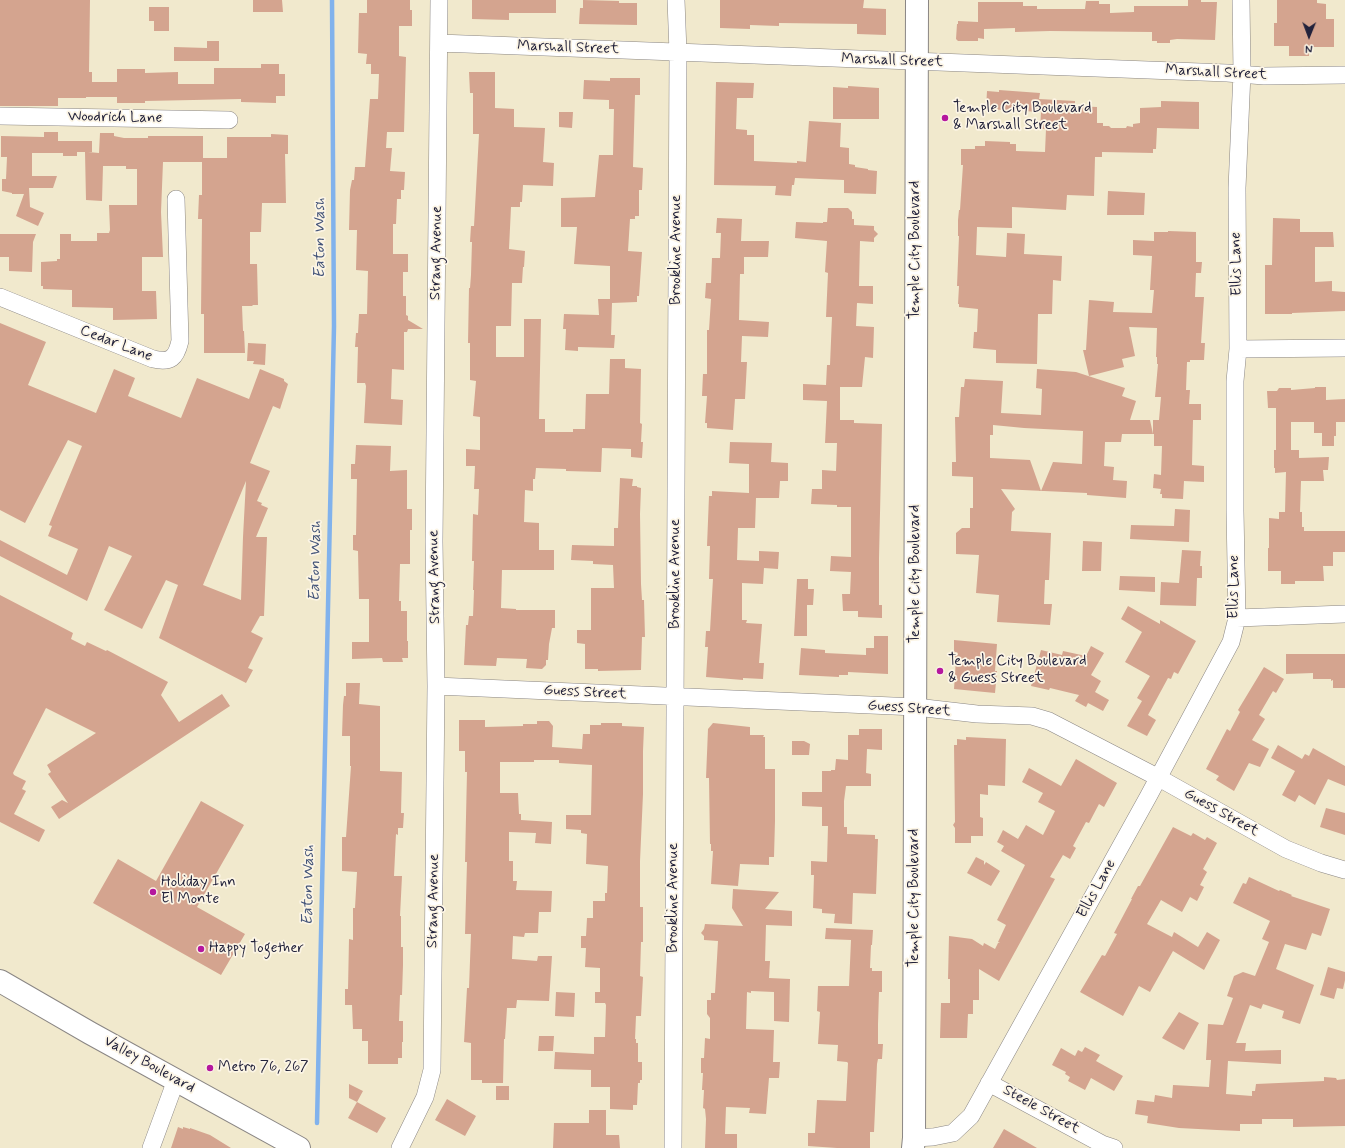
<!DOCTYPE html>
<style>
body{margin:0}
#map{position:relative;width:1345px;height:1148px;overflow:hidden;background:#f1e9cd;font-family:Mynerve,sans-serif}
canvas{display:block}
.north{position:absolute;left:1289px;top:16px;width:40px;height:40px;-webkit-text-stroke:3px #fcf5e5;paint-order:stroke;rotate:181deg;font-size:11px;font-weight:700;line-height:16px;text-align:center;color:#22223b}
.north::after{content:'';display:block;margin:auto;width:14px;height:18px;background:#22223b;clip-path:polygon(50% 0,100% 100%,50% 72%,0 100%)}
</style>
<div id="map">
<canvas width="1345" height="1148"></canvas>
<div class="north">N</div>
</div>
<script>
const g = document.querySelector('canvas').getContext('2d');
g.lineJoin = 'round';
function strokePath(path, color, width, dash) {
  g.strokeStyle = color;
  g.lineWidth = width;
  g.lineCap = dash ? 'butt' : 'round';
  g.setLineDash(dash || []);
  g.stroke(path);
}
function paint(path, color) {
  g.fillStyle = color;
  g.fill(path, 'evenodd');
}
function drawText(font, color, halo, rows, align = 'center') {
  g.font = font + ' Mynerve,sans-serif';
  g.lineWidth = 3.5;
  g.setLineDash([]);
  g.textBaseline = 'middle';
  g.strokeStyle = halo;
  g.fillStyle = color;
  for (const [text, x, y, turn = 0] of rows) {
    g.save();
    g.translate(x, y);
    g.rotate((+turn || 0) * Math.PI / 180);
    g.textAlign = isNaN(turn) ? turn : align;
    if (halo) g.strokeText(text, 0, 0);
    g.fillText(text, 0, 0);
    g.restore();
  }
}
const stream = new Path2D(`
 M317,1123L334,326L332,0`);
const building = new Path2D(`
 M0,0H90L89,72H92V82H117V69H145V73L178,72V84H214V68H261V64H279V74H285V96H276V103L241,102V99L145,101V103H117V97H86V98H58V106H0Z
 M253,0H282L283,12H253Z
 M367,0H410V10H412V26H399V56L406,57L404,132H387L386,148H392L390,171L405,172L404,190H401V199H397L396,224H393V254H408V272H403V296H406V315L408,316V320L423,329H408L407,332H404V370L392,369L391,399L403,400L402,425L364,423L366,386L365,383H357L358,347H355L356,333H358L359,314H367L368,271L356,270L357,230H349L350,190L352,180H354L355,167H365L370,99H378L379,74H371V64H366L367,54L358,53L359,13H367Z
 M472,0H556V13H509V20L472,19Z
 M583,0L619,1V3H637V25L579,24L580,8H583Z
 M720,0H864L863,8L886,9V35L857,34V24L779,23V26L750,25V29L720,28Z
 M1188,0H1201V2H1217L1215,40L1177,39L1170,40V43H1157V41H1152V32L1050,31L1015,32V28L984,29V39L978,38V41H958L956,39L957,24H958V21L978,22V2H1023V6H1037V9H1085L1086,1H1099V4H1110V13L1134,12V6H1188Z
 M1277,0H1317V3L1326,4V19H1334V47H1309V56H1289V46H1274V23H1277Z
 M149,7H169V31H154V21H149Z
 M207,41H219V61H174V47L207,48Z
 M469,72H495V108L514,109V127L545,128L543,162L554,163L553,186L523,185L522,202H520V207H511L509,249L525,251L524,267H523L522,283H512L511,326H496V357H524V319H541L539,419H545V432H573V429H585L586,394H609L610,359H625V368L641,369L640,423L642,424L641,442H643L642,458L631,457V449L602,448L601,472L566,471V469L536,468L535,479H533V491L525,490L524,522L539,523V550H554V570H502L501,608L516,609V610H555V628H552L549,644L548,660H546V665L542,669L526,668L527,659L497,658L496,666L464,665L466,625H468L469,616H473L474,590H473L474,561H472L473,514L478,515L479,489H474L475,466H466V449L480,450V417L473,416L476,381L470,380V343H468L469,288H470L471,275L472,242H470L471,226H474L479,134H473V93H470Z
 M610,78H640V95H635L633,167L643,168L642,190H639V216H635V219H630L628,251L642,252L639,296H637V302L612,303L611,335H615L614,348L578,347V351L565,350L566,329H563L564,314L599,315L598,299H610V266L574,264L577,227H561V198L595,197L599,155H613L614,109H609V100L583,99L584,80L610,81Z
 M716,82L754,83L753,98H737L736,129L747,130V135H754V161L797,163V161L806,162L809,121L841,123L840,147L849,148V164L855,165V167L868,169V170L877,171L876,194L844,193V180L795,178L794,185H792L791,196L775,195L776,186L714,185Z
 M848,86L879,88V119H833V87L848,88Z
 M999,90L1040,93L1039,99L1075,101V106L1097,107V123H1103V126H1109L1111,128H1126L1127,126L1133,127V124L1140,123V108L1161,107V101L1199,102V129L1157,128L1156,149H1153V153L1102,152V157H1095L1094,196L1067,195L1066,210L1012,207V228L977,227L976,255L1006,257L1007,233L1025,234L1024,254L1062,256L1061,281L1053,280L1052,314H1038L1037,364L996,363V350L973,348L974,332H977L978,309L959,307V304H958L959,286H957L959,236H958V220L959,210H960L963,165H961V149H975V146H985V141L1010,142V144H1016V151L1045,152L1046,129H1040L1041,112L986,109L987,91L999,92Z
 M559,112H573L572,128L559,127Z
 M44,132H58V141H92V152H88L99,153L100,133H114V136L124,138H148V136H203V158H227V137H271V134L288,135V154H285L286,203H262L261,232H250V264H257L258,305H253L252,306H242L243,331H244L245,353H204V314H201L202,219H198L199,195H202V162H163L161,212L163,257H142V291H156L157,319L113,320V308L72,307V290L43,289V286H41V262L57,261V259H60V234H71V241H97V233H109L110,230L109,205H137V169H126V166H103L102,201L86,200L85,152H77V156H63V153H32V176H57L53,188H29L30,207L44,213L38,226L16,216L24,194H12V193L2,191V179H6L7,157H1V136L44,137Z
 M1108,191L1145,193L1144,215H1107Z
 M828,208H848L852,212V219H854V225L874,226V230L878,234L874,238V242L860,241L859,286H873V304L857,303L856,326L874,327L873,358L865,357L862,387H840V420H854V423L882,424L879,558V605H882V618L858,617V611H843L842,594H850L851,572L830,571L831,556L851,557V507H837V505L811,504L812,489H822V470L836,471L837,443H825L827,401L803,400V384L826,385L827,365H830L832,317H826L828,273L825,272L827,241L795,238L796,222L823,223V222H827Z
 M717,218L742,219L741,241H769L768,257H744V274H740L739,320L769,322L768,337L742,336L741,362H747L745,399H735L733,430L707,428V423H705L707,396H702L703,374H707V330H709L711,299L705,298L706,283H711L712,258H720L721,233H716Z
 M1273,218L1300,219V232H1333L1334,247H1315V282L1332,281V291L1345,292V311L1292,313V314H1265V265H1272Z
 M1168,231L1196,232V262H1202L1201,273H1196L1195,297H1204L1201,343H1205L1204,360H1190V362H1187L1186,390H1190L1189,404H1201V420H1193L1192,465L1204,466V482L1184,481L1183,499L1162,498V494H1160L1161,489L1153,488L1154,474L1161,475L1162,446H1154V434H1122L1121,442H1105L1104,466L1114,467L1113,480L1127,481L1126,498L1087,495V493L1001,489L1015,509L1012,512L1011,531L1051,533L1049,580H1045L1044,604H1052L1050,625L997,622L999,595L976,593L979,555L956,554V533L962,528H970V508H973V477L952,476V462H956L955,417H959L961,387H964L965,379L1003,381L1001,413L1041,415L1042,389L1036,388L1037,369L1076,372L1125,388L1122,396L1136,401L1130,420H1150L1153,434V420H1159L1161,397H1155L1158,364H1157V357H1156L1157,328L1129,327L1135,356L1122,359L1124,367L1089,376L1083,350H1086L1089,300L1114,302L1113,312L1152,313L1154,290H1150L1152,256L1133,255V240L1154,241V232H1168ZM993,425L1024,428L1083,431L1082,464L1053,462L1041,491L1030,460L990,458V435H993Z
 M0,234H36L33,242L32,272L9,271V257H0Z
 M0,323L46,342L28,385L96,413L114,369L135,378L128,396L181,418L197,378L249,399L260,369L284,379V381L288,384L280,409L273,406L250,463L270,471L257,501L262,503L261,505L268,508L256,537H267L264,616H260L251,632L263,638L248,668L253,670L246,683L159,638L178,585L166,580L142,629L104,610L132,556L109,546L87,601L0,556V540L67,575L78,549L48,536L52,526L49,525L82,446L68,440L25,523L0,510ZM246,481L243,537L241,600L203,585Z
 M248,343L266,344L265,365L253,364L254,361H247Z
 M1315,387H1326V400L1345,399V422H1336V436H1334V446H1322V433H1314V422H1291V450H1299V458L1329,457L1328,470H1323L1324,481H1301L1300,512H1302V527H1304V531H1345V552H1333V566H1323L1324,581H1295V584H1281V571H1268V548H1269V518L1279,519V512H1285L1286,472L1275,473V468H1274V450H1276V408H1268L1267,391H1277L1279,388H1291V390L1315,388Z
 M730,442L772,443L771,462L788,463V481H780L779,498H756L755,528H738L737,560L759,561V551L779,552L778,569L764,568L763,584L742,583V620H747L746,623L762,624L759,663H764L763,679L743,678V680L706,677L708,647H705L706,631H710L713,579H709L710,546H707L709,496H712V491L749,493V464L729,463Z
 M356,445L391,446L390,471L407,470V509H412V530H410V564H400L399,601H401V611H407V641H408V658H402L403,662H383L382,658L352,659V642H369V599H359L358,551L353,550V535H356L357,479H351V464H355Z
 M620,478L633,479L632,486H637V487L641,488L640,514L641,584L642,600H644L645,637H642L641,670L598,671V669H585V644L577,643V630H591V588H614L613,565L593,564V561L571,560L572,545L614,546V528H618Z
 M1175,509L1190,510L1189,542L1130,539L1131,525L1174,526Z
 M1083,541L1102,542L1101,571H1082Z
 M1182,550L1201,551L1200,566H1202V578H1197L1196,606L1160,605L1161,582L1179,583Z
 M1120,576L1155,577V592L1119,590Z
 M797,579H808V589H814L813,605H807V636H794Z
 M0,595L73,633L71,639L85,646L87,642L106,651L107,650L168,682L161,695L179,722L222,694L230,706L59,819L51,807L62,800L68,803L48,774L51,772L47,765L96,733L46,708L13,773L14,775L26,781L22,789L26,791L14,814L45,830L39,842L0,822Z
 M1128,606L1160,624V620L1196,641L1178,674L1174,672L1171,679L1168,678L1148,715L1156,720L1147,736L1127,726L1142,701L1137,698L1150,676L1125,662L1142,632L1121,619Z
 M874,636H888V674L848,672V675H839V677L799,675L801,648L825,650V653L866,655V648H874Z
 M954,640L997,644L995,671H997L995,693L954,689L956,659L954,656Z
 M1091,646L1104,653L1091,675L1101,681L1095,692L1109,700L1103,711L1088,703L1086,707L1075,701L1079,695L1050,688L1049,690L1031,686L1041,650L1062,655L1063,651L1086,656Z
 M1286,654H1345V688H1333V680L1331,681V679H1313V673L1286,674Z
 M1264,667L1284,679L1276,693L1273,691L1259,715L1265,719L1252,740L1269,749L1260,767L1249,763L1234,791L1216,780L1219,776L1206,769L1227,729L1230,731L1240,712L1238,710Z
 M346,683H360L359,704L380,706V771L402,772L401,813H404L403,828H398V835L396,834L394,876H402L400,916H401V947H403V965L402,995H400L399,1021H403V1042H402V1058H398V1064H368V1041H362V1029H353L352,1005H345V989H348L349,939L353,940V908H355L357,872L342,871V837H346L351,766H350V736H342L343,705L344,696H346Z
 M459,720H485V727L523,726V724H537V721H549L553,726L552,747L582,749L583,734H590V725H601V723H622V726L644,727L643,751V794L640,861V907H643V942H641L640,976L643,977L641,1016H636L635,1039H636V1043H638V1062H642V1080H640V1083H638L637,1105H633V1110L610,1109V1087H591V1070L554,1069L555,1052L594,1054V1037H605L606,1005L605,1003H595V992H600V968L585,967L586,948H581V936H586L587,918H593V901H605V893H607L608,866L586,864L587,834L581,833V830L566,829V815H591L592,765L559,763V760H534V762H500V793H518L519,814H521V820L552,822L551,844L535,843L536,833L509,832V861H513V881H517L516,890L552,891L551,912H539L538,933H525L524,937L513,936L512,959L537,961L538,956H552L549,1001L517,1000L516,1008H507L505,1039H504L503,1083H482V1080H471V1043L464,1042L467,988H469L471,934H465L467,862H465L467,772H465V751H459Z
 M713,723L750,727V735H764L763,737H765V769H775V821L774,857H769V865L740,864L738,886L711,884L713,851H711V844H710L709,778H706L708,729Z
 M859,729H882V750L867,749L866,773L871,774V786H846L844,801V827H847V834L875,835V839H878L876,894L853,893L852,924L834,923L835,914L822,913V909L813,908L814,875H811V861L827,862L828,826H822V807L802,806V792H822V771H831V770H835L836,759L848,760V735H859Z
 M966,737L1006,739L1005,786L988,785V795L980,794V817L983,818V836H971V843H955V828L953,825L955,822L954,745H957V739L966,740Z
 M792,741H804L810,744L809,755H792Z
 M1278,745L1302,759L1305,754L1309,756L1313,748L1345,766V786L1328,779L1315,805L1299,795L1295,802L1282,795L1295,771L1271,758Z
 M1076,759L1117,783L1104,807L1099,804L1089,823L1086,822L1073,846L1076,848L1070,859L1063,855L1050,877L1055,879L999,981L979,969V1000H973V1014H968L967,1038H940L941,1003H950V979H948L949,936L972,939L983,946L984,943L995,949L998,943H1000L998,942L1006,925L997,920L1025,865L1001,851L1004,846L997,842L1003,830L1018,839L1026,825L1043,835L1055,811L1038,802L1043,793L1022,782L1029,768L1061,786Z
 M201,801L244,825L197,907L245,934L221,975L93,903L118,859L156,881Z
 M1326,808L1345,813V835L1320,827Z
 M1173,827L1191,836L1193,833L1205,840L1207,837L1217,843L1203,869L1207,872L1200,885L1204,887L1197,901L1190,897L1182,912L1161,900L1147,924L1172,937L1174,932L1198,947L1207,932L1220,940L1204,970L1173,951L1150,992L1139,986L1123,1016L1080,992L1102,955L1105,956L1117,934L1114,933L1132,899H1131L1138,886H1140Z
 M976,857L984,861V865L986,862L1000,871L991,886L967,873Z
 M1249,877L1279,891L1280,890L1292,895L1291,896L1330,909L1321,936L1312,933L1306,950L1285,944L1276,969L1314,985L1300,1024L1282,1018L1284,1011L1263,1004L1261,1009L1250,1005L1236,1043H1246L1245,1051L1281,1050V1064L1228,1061L1226,1094L1252,1096V1091H1255L1256,1084L1324,1081V1077L1336,1078L1337,1080L1345,1079V1126L1293,1127V1119H1262V1124H1240V1131L1217,1130L1179,1128L1147,1123L1148,1116L1135,1114L1137,1100L1154,1102L1155,1095L1172,1098L1173,1085L1209,1087L1211,1060H1206L1208,1024L1223,1025L1233,998L1227,996L1234,976L1243,972L1255,976L1269,942L1262,939L1270,921L1233,903L1243,883L1246,884Z
 M733,889L779,892L765,909L792,911V926L766,925L765,961H770L769,978L790,979L789,1022L774,1021V992L751,991V993L747,992L746,1029L774,1030L773,1062H780L779,1078H769L766,1114L749,1113L750,1108L726,1107L725,1134H737V1148H705L706,1119L705,1109L703,1108L704,1090H702L703,1073H701V1058H704L705,1038L710,1039V1018L707,1014V1000H711V993H715L718,941L704,940V936L701,933L704,929L705,924L743,926L732,908Z
 M826,928L873,930L872,945H871L870,968H872V971H882V992H879L878,1024V1044H883L882,1059H878L877,1064L874,1132H870V1148H837L808,1146V1133H815L817,1100L846,1101L848,1063L847,1062L837,1061L838,1045L818,1044L820,1012L817,1011L818,986H849L851,940L825,939Z
 M1328,967L1345,972V980L1343,989L1337,988L1334,999L1320,995Z
 M556,992L575,993L574,1017L555,1016Z
 M1179,1012L1199,1023L1184,1050L1162,1038Z
 M539,1036H554L553,1051H538Z
 M1085,1047L1100,1055L1096,1061L1123,1076L1114,1091L1091,1078L1085,1090L1068,1081L1070,1077L1065,1074L1066,1072L1052,1065L1061,1048L1075,1056L1078,1050L1082,1052Z
 M349,1084L363,1091L357,1102L386,1118L377,1133L348,1118L357,1102L349,1098Z
 M496,1086H509V1100H496Z
 M447,1099L476,1116L465,1136L435,1120Z
 M589,1110H606V1135H619L620,1148H553L554,1123H589Z
 M178,1127L183,1129V1127L190,1129V1128L210,1135L231,1148H171Z
 M1004,1129L1011,1133L1037,1148H993Z`);
const street = new Path2D(`
 M439,43L1227,73L1264,76L1345,75
 M0,116L229,120
 M0,297L153,359C171,363 176,358 180,341L176,199
 M1238,349L1345,348
 M1237,618L1345,614
 M436,686L916,707L977,714L1032,716L1049,721L1159,778L1286,849L1321,863L1345,870
 M989,1083L1102,1144L1114,1148
 M914,1138L933,1137L953,1133L971,1116L1148,797L1231,642L1237,618L1235,511V381L1238,349L1237,188L1242,73L1241,0
 M151,1148L176,1080
 M400,1148L425,1097L432,1070L436,686L434,541L439,0
 M673,1148L678,52L676,0`);
const secondary = new Path2D(`
 M913,1148L914,1138L917,0`);
const primary = new Path2D(`
 M0,981L90,1033L299,1148`);
const markers = [
 [945,118,4,"#b5179e"],
 [940,671,4,"#b5179e"],
 [153,892,4,"#b5179e"],
 [201,949,4,"#b5179e"],
 [210,1068,4,"#b5179e"]
];
const streetNames = [
 ["Marshall Street",568,48,2],
 ["Marshall Street",892,61,2],
 ["Marshall Street",1216,73,3],
 ["Woodrich Lane",115,118,1],
 ["Brookline Avenue",677,250,-90],
 ["Temple City Boulevard",916,250,-90],
 ["Strang Avenue",437,253,-89],
 ["Ellis Lane",1237,264,-91],
 ["Cedar Lane",116,344,21],
 ["Brookline Avenue",676,574,-90],
 ["Temple City Boulevard",916,574,-90],
 ["Strang Avenue",435,577,-91],
 ["Ellis Lane",1235,587,-90],
 ["Guess Street",585,693,3],
 ["Guess Street",909,709,4],
 ["Guess Street",1221,813,29],
 ["Ellis Lane",1097,889,-61],
 ["Brookline Avenue",674,898,-90],
 ["Temple City Boulevard",915,898,-90],
 ["Strang Avenue",434,901,-89],
 ["Valley Boulevard",149,1065,29],
 ["Steele Street",1041,1110,29]
];
const poiNames = [
 ["Temple City Boulevard",953,109],
 ["& Marshall Street",953,126],
 ["Temple City Boulevard",948,662],
 ["& Guess Street",948,679],
 ["Holiday Inn",161,883],
 ["El Monte",161,900],
 ["Happy Together",209,949],
 ["Metro 76, 267",218,1068]
];
const waterNames = [
 ["Eaton Wash",321,238,-90],
 ["Eaton Wash",316,561,-89],
 ["Eaton Wash",309,885,-89]
];
strokePath(stream, '#81b2ec', 4.5);
paint(building, '#d4a48f');
strokePath(street, '#8a8684', 18);
strokePath(secondary, '#8a8684', 24);
strokePath(primary, '#8a8684', 24);
strokePath(street, '#fff', 17);
strokePath(secondary, '#fff', 22);
strokePath(primary, '#fff', 22);
for (const [x, y, r, color] of markers) {
  const dot = new Path2D();
  dot.arc(x, y, r, 0, 2 * Math.PI);
  g.fillStyle = color;
  g.fill(dot);
  strokePath(dot, '#fcf5e5', 1.5);
}
drawText('15px', '#22223b', '#fcf5e5', streetNames);
drawText('15px', '#22223b', '#fcf5e5', poiNames, 'left');
drawText('italic 16px', '#435479', '#fcf5e5', waterNames);
</script>
